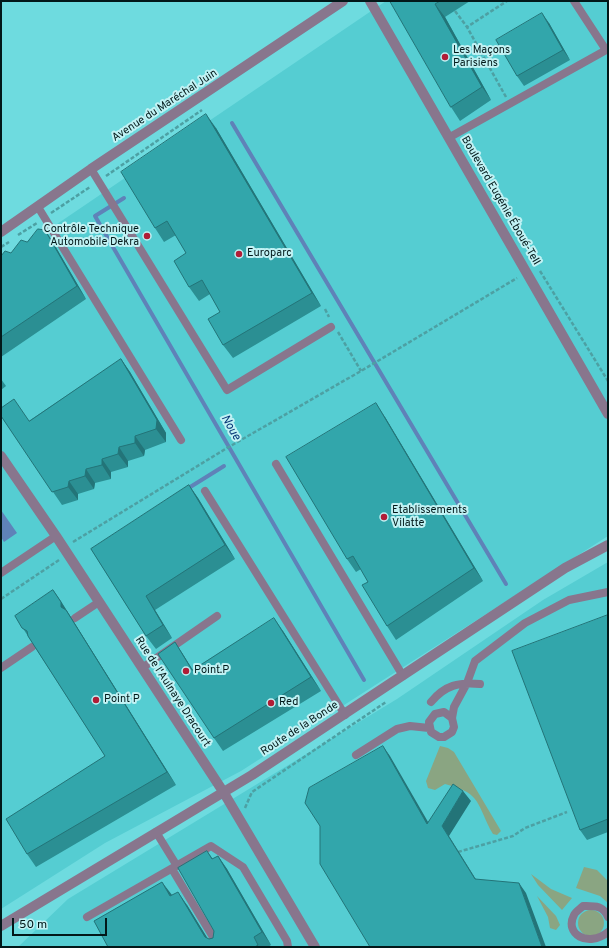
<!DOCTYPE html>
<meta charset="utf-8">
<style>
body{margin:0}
#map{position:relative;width:609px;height:948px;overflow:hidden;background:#6edbdf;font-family:Overpass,sans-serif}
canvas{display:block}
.frame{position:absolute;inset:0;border:2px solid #021819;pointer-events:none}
.scale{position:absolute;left:12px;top:918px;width:95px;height:18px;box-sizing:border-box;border:2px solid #021819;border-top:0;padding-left:5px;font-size:12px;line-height:14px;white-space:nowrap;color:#021819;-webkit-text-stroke:3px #c1f2f4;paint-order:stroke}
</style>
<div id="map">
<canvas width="609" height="948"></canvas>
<div class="frame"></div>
<div class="scale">50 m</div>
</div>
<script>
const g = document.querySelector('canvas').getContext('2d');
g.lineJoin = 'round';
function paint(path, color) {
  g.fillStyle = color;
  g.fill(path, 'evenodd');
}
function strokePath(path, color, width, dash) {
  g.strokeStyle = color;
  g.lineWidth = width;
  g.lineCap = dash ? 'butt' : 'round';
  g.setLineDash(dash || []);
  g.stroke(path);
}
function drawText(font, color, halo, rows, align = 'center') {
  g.font = font + ' Overpass,sans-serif';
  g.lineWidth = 4;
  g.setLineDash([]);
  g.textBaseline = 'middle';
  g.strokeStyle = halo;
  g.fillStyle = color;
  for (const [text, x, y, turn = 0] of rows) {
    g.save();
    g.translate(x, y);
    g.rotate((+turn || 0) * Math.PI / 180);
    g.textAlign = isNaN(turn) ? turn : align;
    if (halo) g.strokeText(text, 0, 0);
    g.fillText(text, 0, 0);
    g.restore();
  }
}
const built = new Path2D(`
 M386,1H608V536L241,771L105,843L1,909V262Z
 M608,562V947H18L68,899L397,699L543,600Z`);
const green = new Path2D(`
 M440,746L448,748L454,752L501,831L497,835L493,834L490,829C476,800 479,793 445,784L435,790L428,788L426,781Z
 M584,867L597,870L608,881V903L600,896L576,888Z
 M531,874L551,889L572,898L562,910L538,885Z
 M537,896L556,916L560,925L556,930L550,928L548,917Z
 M578 923a13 13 0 1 1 26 0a13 13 0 1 1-26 0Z`);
const water = new Path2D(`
 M1,510L17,533L4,542L1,537Z`);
const stream = new Path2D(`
 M232,123L506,584
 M124,198L95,216L364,680
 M187,489L224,466`);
const path = new Path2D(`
 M455,11L467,27
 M506,97L467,27L507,1
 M106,176L202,110
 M51,213L90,187
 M18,235L37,223
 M1,247L9,242
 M540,271L608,381
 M325,309L329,317
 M338,332L361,371
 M73,542L227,448L361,371L517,278
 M1,599L59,560
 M245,808L252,792L386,702
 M458,852L513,836L525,828L567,812`);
const service = new Path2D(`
 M574,1L606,50
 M450,137L608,49
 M91,169L227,390L331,327
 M38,207L181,440
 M276,464L403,676
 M205,491L345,715
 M1,573L56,536
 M75,618L99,602
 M1,668L32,647
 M142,668L217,616
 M431,702C445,685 459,682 480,684
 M452,718L444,712L435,714L429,722L431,732L439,737H444L452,732L454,727L452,718L454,707L467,683L475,661L525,623L569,600L608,592
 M356,755L397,729L410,726L429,728
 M156,832L177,866
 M172,869L219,947
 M87,917L211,846L243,867L287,941L288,947
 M608,917C603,905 594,906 583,906C580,909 575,912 574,915C564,934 588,948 608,932`);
const minor = new Path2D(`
 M370,1L608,414
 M1,456L56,536L224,793L315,947
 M1,926L252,775L565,568L608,545`);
const tertiary = new Path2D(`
 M1,232L91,169L343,1`);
const wall = new Path2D(`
 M390,1H470L445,17L491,100L460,121L451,107Z
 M549,23L570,60L524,86L517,76Z
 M216,128L321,306L233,358L223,345L220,312L210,294L199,301L189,287L186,253L176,235L164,242L155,228Z
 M45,230L54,244L86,299L1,357V256L11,253Z
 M121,359L130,372L166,433V442L145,450L144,456L128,461V467L111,472V479L95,483L94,489L78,494V500L62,505L1,416L29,421Z
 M1,379L6,386L1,390Z
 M385,417L483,581L396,640L387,626L368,582L361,569L356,572L347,559Z
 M189,485L198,498L235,559L155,610L172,638L156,649L146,636L91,549Z
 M53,590L62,603L176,785L36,867L27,854L105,756L15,616Z
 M608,615V832L587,840L580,830Z
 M283,631L321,691L223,751L214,738L175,642L193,670Z
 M207,851L213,859L218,856L227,869L271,945L268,947H108L172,895L187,905L207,938L209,939L213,938L214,931Z`);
const shadedWall = new Path2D(`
 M435,4L445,17L491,100L482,87Z
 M542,13L549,23L570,60L563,50Z
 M206,114L216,128L321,306L312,293Z
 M45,230L54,244L86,299L77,286Z
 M121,359L130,372L166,433V442L156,429Z
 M376,403L385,417L483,581L474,568Z
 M135,436L145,450L144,456L135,443Z
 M119,447L128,461V467L118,454Z
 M102,459L111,472V479L102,465Z
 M86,469L95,483L94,489L85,476Z
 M69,481L78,494V500L68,487Z
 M189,485L198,498L235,559L225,545Z
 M53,590L62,603L176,785L167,772L61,607Z
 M146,596L155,610L172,638L163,625Z
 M274,618L283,631L321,691L311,677Z
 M175,642L184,656L201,684L192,670Z
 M383,746L390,756L435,834L427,824Z
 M463,791L471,801L449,836L482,889L475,879L442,826Z
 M218,856L227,869L271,945L262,932Z
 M162,882L172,895L170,896Z
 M519,883L526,893L546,947H542Z
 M178,892L187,905L213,947L205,937Z`);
const building = new Path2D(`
 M390,1H440L435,4L482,87L451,107Z
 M542,13L563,50L517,76L496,40Z
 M206,114L312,293L223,345L208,319L220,312L202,280L189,287L174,261L186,253L167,221L155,228L121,172Z
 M38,229L45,230L77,286L1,337V256L5,251L11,253L21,240L27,242Z
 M121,359L157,420L156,429L135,436V443L119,447L118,454L102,459V465L86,469L85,476L69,481L68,487L52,492L1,416V408L14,399L29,421Z
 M376,403L474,568L387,626L362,585L368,582L353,556L347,559L286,457Z
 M189,485L225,545L146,596L163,625L146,636L91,549Z
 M53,590L61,602V607L66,610L167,772L27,854L6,819L105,756L28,636L27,631L22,628L15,616Z
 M608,615V819L580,830L512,651Z
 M274,618L311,677L214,738L158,654L175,642L192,670Z
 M383,746L427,824L453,784L463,791L442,826L475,879L519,883L542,947H370L320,864V826L305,803L309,788Z
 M207,851L212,859L218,856L262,932L254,937L258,945L255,947H108L94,921L162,882L170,896L178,892L205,937L209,939L213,938L214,931L178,868Z`);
const markers = [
 [445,57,4,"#b01d36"],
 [147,236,4,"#b01d36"],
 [239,254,4,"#b01d36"],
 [384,517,4,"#b01d36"],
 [186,671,4,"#b01d36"],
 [96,700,4,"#b01d36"],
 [271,703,4,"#b01d36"]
];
const poiNames = [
 ["Les Maçons",453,51],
 ["Parisiens",453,64],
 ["Contrôle Technique",139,230,"right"],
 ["Automobile Dekra",139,243,"right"],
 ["Europarc",247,254],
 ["Etablissements",392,511],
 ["Vilatte",392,524],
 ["Point.P",194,671],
 ["Point P",104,700],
 ["Red",279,703]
];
const streetNames = [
 ["Avenue du Maréchal Juin",165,106,-33],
 ["Boulevard Eugénie Éboué-Tell",500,201,60],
 ["Rue de l'Aulnaye Dracourt",172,692,57],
 ["Route de la Bonde",300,729,-33]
];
const waterNames = [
 ["Noue",230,428,60]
];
paint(built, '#55cdd2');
paint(green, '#8aa582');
paint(water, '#5f82b8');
strokePath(stream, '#5f82b8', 4);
strokePath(path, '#4da0a3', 2.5, [4, 2]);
strokePath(service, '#88768d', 8);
strokePath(minor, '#88768d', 10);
strokePath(tertiary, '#88768d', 10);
paint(wall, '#2b8f93');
paint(shadedWall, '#237478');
paint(building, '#32a6ab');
strokePath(building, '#237478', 1);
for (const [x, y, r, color] of markers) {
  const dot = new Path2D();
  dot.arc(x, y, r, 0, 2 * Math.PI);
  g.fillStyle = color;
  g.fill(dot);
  strokePath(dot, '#c1f2f4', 1.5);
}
drawText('11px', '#021819', '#c1f2f4', poiNames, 'left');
drawText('11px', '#021819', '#c1f2f4', streetNames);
drawText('italic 12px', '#063577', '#c1f2f4', waterNames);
</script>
